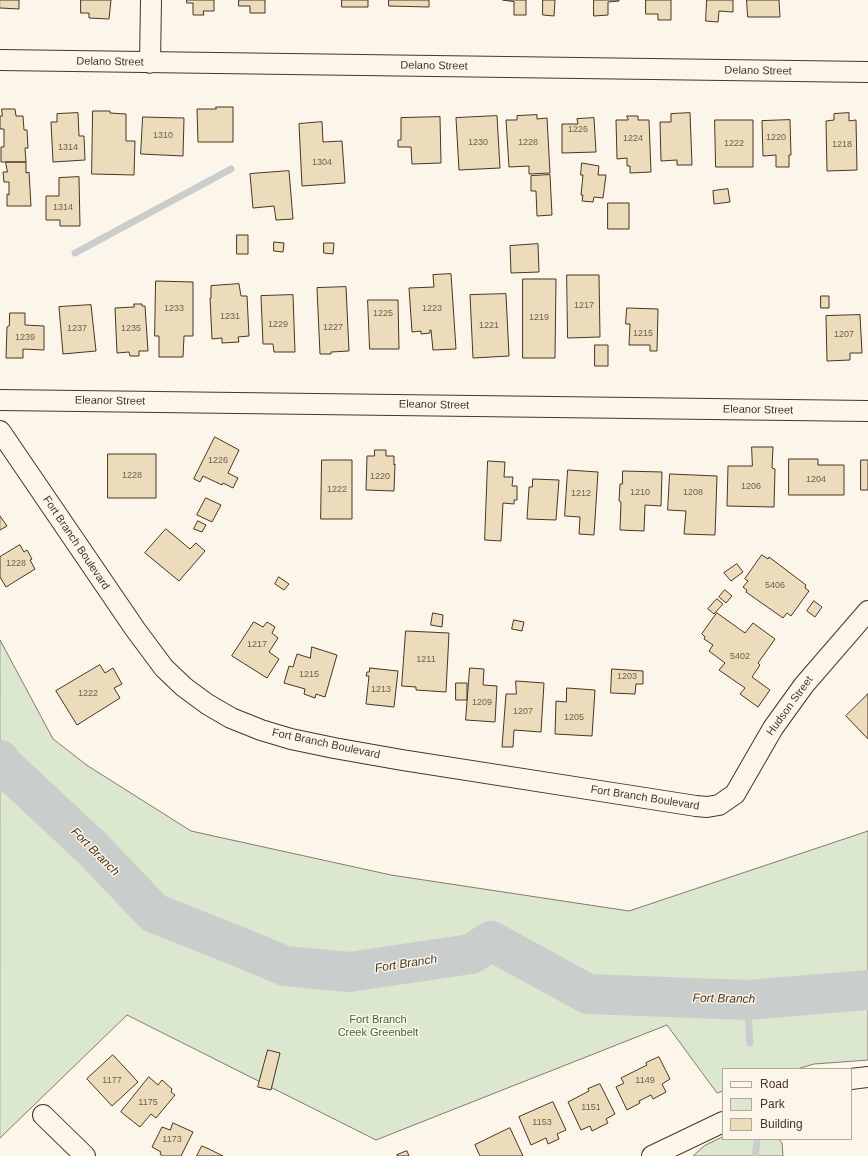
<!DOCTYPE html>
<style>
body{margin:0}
#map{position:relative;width:868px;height:1156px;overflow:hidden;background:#fbf6e9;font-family:Arial,sans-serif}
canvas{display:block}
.legend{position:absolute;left:722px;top:1068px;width:130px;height:72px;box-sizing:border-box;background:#fbf6e9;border:1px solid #b4a999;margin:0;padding:5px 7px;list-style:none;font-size:12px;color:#4a3520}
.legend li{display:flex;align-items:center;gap:8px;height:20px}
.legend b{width:20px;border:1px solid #b4a999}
</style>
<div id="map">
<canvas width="868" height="1156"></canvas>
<ul class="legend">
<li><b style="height:5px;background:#fbf6e9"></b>Road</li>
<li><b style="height:11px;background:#dce7d0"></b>Park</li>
<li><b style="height:11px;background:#ecdcbc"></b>Building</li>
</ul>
</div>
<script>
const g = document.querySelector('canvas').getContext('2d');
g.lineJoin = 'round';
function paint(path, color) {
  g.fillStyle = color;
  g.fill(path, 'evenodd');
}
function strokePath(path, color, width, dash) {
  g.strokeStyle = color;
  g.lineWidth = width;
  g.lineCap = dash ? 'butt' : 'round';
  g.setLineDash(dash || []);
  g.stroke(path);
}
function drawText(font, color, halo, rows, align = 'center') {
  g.font = font + ' Arial,sans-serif';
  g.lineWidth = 3;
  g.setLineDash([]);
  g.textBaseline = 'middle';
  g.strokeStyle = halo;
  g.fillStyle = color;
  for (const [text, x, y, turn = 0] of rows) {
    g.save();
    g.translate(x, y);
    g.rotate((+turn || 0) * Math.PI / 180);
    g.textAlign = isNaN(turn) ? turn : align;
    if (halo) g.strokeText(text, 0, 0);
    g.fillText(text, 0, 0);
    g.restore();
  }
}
const green = new Path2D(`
 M0,640L53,739L88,766L191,831L391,875L629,911L868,831V1060L814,1064L797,1069H723V1091L717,1093L667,1025L376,1140L127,1015L0,1138Z
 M723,1137V1139H779L782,1143L783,1156H693L704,1146Z`);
const stream = new Path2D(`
 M75,253L231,169
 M747,1000L750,1043
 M755,1156L757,1142`);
const river = new Path2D(`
 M0,760L1,763L93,849L154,913L242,948L285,966L349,972L471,954L491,941L588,994L747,1000L868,990`);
const building = new Path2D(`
 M0,0H19V9L0,8Z
 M81,0H111L109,19L89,18V13H81Z
 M187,0H214V11H203L204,15H193V3H187Z
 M239,0H265V13H250V6H239Z
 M342,0H368V7H342Z
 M389,0H429V7L389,6Z
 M503,0H526V15H514V2Z
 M543,0H555L554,16L543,15Z
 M594,0H619V1L608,2V15L594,16Z
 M646,0H671V20H658V14H646Z
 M707,0H733V12L719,11L718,22L706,21Z
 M747,0H779L780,17H748Z
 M216,107H233V142H198L197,109H216Z
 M2,109H15L16,116H23L24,130H27L28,148H25L26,162H1V147H4V129H0V116H2Z
 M93,111H110V113L126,114V141H135L134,175L92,174Z
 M78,113L79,136H84L85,160L53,162L51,122H57V114Z
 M690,113L692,165H677V160L661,161L660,122H671V114Z
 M849,113V121L856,120L857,170L827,171L826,121L834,120V114Z
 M537,115V119L547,118L550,173L529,174V166L509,167L506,120H517V116Z
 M497,116L500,168L459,170L456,118Z
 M627,116H638V120H649L651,172L630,173V166H627V158L617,159L616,120H628Z
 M143,117L184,118L183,156L141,154Z
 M440,117L441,163L412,164L411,147H398V140H401V118Z
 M594,118L596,152L562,153V124H578L577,119Z
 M715,120H753V167H716Z
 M790,120L791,155H789V167H776V155L763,156L762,121Z
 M322,122L323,142L342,141L345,183L302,186L299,124Z
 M6,162H26V173L29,172L31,206H7V194L9,195V182H4L3,172H7Z
 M582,163L599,166L598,175H606L603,198L594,197L593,202L582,201L583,195H581L583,175H581Z
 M289,171L293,219L276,220L274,206L253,208L250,174Z
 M550,175L552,215L537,216L536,191H531V176Z
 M79,177L80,226H60V220H46V196H59V178Z
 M728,189L730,202L714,204L713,191Z
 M608,203H629V229H608Z
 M237,235H248V254H237Z
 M274,242L284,243L283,252L274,251Z
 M324,243H334L333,254L324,253Z
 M538,244L539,272L511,273L510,246Z
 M451,274L456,349L433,350L431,330H430V333L421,334V331L412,332L409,288L434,287L433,275Z
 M567,275H599L600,337L568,338Z
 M523,279H556L555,358H523Z
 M156,281L193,282V336H184L183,357H159V336H155Z
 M239,284L241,296H247L249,336L238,337L239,342L222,343V338L212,339L210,298H211V286Z
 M346,287L349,351L331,352V354H320L317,288Z
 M506,294L509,356L473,358L470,295Z
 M293,295L295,352H274L273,344H263L261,296Z
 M821,296H829V308H821Z
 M368,300H398L399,349H370Z
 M134,304H142V306H145L148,351H139V356H130L129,352L117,353L115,308L134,307Z
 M91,305L96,351L63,354L59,307Z
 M627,308L658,309L657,351H650V345H629L630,324H626Z
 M10,313H25V325L44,326V350L23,349V358H6L7,327L9,326Z
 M860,315L862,353H850V360L827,361L826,316Z
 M595,345H608V366H595Z
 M215,437L239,450L228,473L238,478L233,488L223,483L222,485L203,476L200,482L194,479Z
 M752,447H773L772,468L775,469L774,507L727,506L728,466H752Z
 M375,450H386V456H394V465L395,464L394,491L366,490L367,456H374Z
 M108,454H156V498H108Z
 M789,459H818V465H844V495H789Z
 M322,460H352V519H321Z
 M861,460H868V490H861Z
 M488,461L505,462L504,477H513L512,486H517V500H514V504L503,503L501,541L485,540Z
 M568,470L598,472L594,535L579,534L580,517L565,516Z
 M623,471L662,472L661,506L645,505L644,531L620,530L621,502L619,501L620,484H622Z
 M670,474L717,476L715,535L684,534L686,511L668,510Z
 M533,479L559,480L556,520L527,519L529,487H532Z
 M206,498L221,505L212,522L197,515Z
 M0,516L7,526L0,530Z
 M198,521L206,525L202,532L194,529Z
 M166,529L190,549L196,543L205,551L179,581L145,553Z
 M20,545L24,552L27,550L32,559L30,560L35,569L6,587L0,577V557Z
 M762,555L768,559L769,557L806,585L805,588L809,591L791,616L787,613L783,618L746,592L747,590L743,587L748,581L745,579Z
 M737,564L743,572L731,581L724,573Z
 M279,577L289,584L284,590L275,584Z
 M725,590L732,596L726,603L719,597Z
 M717,599L723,604L714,614L708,609Z
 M814,601L822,607L815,617L807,611Z
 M433,613L443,615L442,627L431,625Z
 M717,613L745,633L753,623L775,639L758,663L760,665L752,677L770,690L758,707L740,694L745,688L719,670L725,663L709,651L713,645L704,639L705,637L702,634Z
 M514,620L524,622L522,631L512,629Z
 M254,622L263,627L267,622L275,627L272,633L278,638L269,652L279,659L267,678L232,656Z
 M406,631L449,633L446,692L416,690V687L402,686Z
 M312,647L337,655L325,697L316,694L315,698L304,694L305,689L284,683L289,666L293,667L297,654L310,658Z
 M100,665L105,673L113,668L122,684L114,688L120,698L77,725L56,691Z
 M370,668L398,671L394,707L366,704L369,676H366L367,672H369Z
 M470,668L484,669L483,685L497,686L495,722L466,720Z
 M612,669L643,671V684H636L635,694L611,693Z
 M516,681L544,683L541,732L514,730L513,747H502L506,694H516Z
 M456,683H467V700H456Z
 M567,688L595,690L592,736L555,734L556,701L566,702Z
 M868,694V739L846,716Z
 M268,1050L280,1053L271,1090L258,1087Z
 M113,1055L138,1082L112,1106L87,1079Z
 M659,1057L670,1079L662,1084L666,1092L653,1099L651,1095L639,1101L640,1103L627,1110L616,1087L624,1083L621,1078L647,1065L646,1063Z
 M149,1077L158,1085L162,1080L172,1089L171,1092L175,1095L156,1118L151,1114L140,1127L121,1112Z
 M600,1084L615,1114L606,1119L608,1123L592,1131L590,1126L581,1130L568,1102L589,1091L588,1089Z
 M553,1102L566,1130L557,1134L559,1139L548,1144L546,1138L531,1145L519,1117Z
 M173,1123L193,1132L181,1156H163L160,1154L161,1152L152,1147L162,1127L170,1130Z
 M510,1128L523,1156H480L475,1145Z
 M202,1146L209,1149L223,1156H197Z
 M407,1151L409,1156H398L397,1155Z`);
const street = new Path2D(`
 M0,60L868,72
 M150,63L151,0
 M0,400L868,411
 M0,431L135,629L164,668L184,687L207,704L231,718L261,730L291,739L334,748L402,760L696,806L707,807L719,805L735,794L773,728L804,685L868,611
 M851,1079L868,1077
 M43,1115L85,1156
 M652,1156L723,1122`);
const numberNames = [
 ["1226",578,130],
 ["1310",163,136],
 ["1220",776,138],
 ["1224",633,139],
 ["1230",478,143],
 ["1228",528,143],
 ["1222",734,144],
 ["1218",842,145],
 ["1314",68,148],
 ["1304",322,163],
 ["1314",63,208],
 ["1217",584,306],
 ["1233",174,309],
 ["1223",432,309],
 ["1225",383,314],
 ["1231",230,317],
 ["1219",539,318],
 ["1229",278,325],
 ["1221",489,326],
 ["1227",333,328],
 ["1237",77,329],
 ["1235",131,329],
 ["1215",643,334],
 ["1207",844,335],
 ["1239",25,338],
 ["1226",218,461],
 ["1228",132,476],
 ["1220",380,477],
 ["1204",816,480],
 ["1206",751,487],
 ["1222",337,490],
 ["1210",640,493],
 ["1208",693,493],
 ["1212",581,494],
 ["1228",16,564],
 ["5406",775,586],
 ["1217",257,645],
 ["5402",740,657],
 ["1211",426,660],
 ["1215",309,675],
 ["1203",627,677],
 ["1213",381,690],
 ["1222",88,694],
 ["1209",482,703],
 ["1207",523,712],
 ["1205",574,718],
 ["1177",112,1081],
 ["1149",645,1081],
 ["1175",148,1103],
 ["1151",591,1108],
 ["1153",542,1123],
 ["1173",172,1140]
];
const streetNames = [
 ["Delano Street",110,62,1],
 ["Delano Street",434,66,1],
 ["Delano Street",758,71,1],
 ["Eleanor Street",110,401,1],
 ["Eleanor Street",434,405,1],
 ["Eleanor Street",758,410,1],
 ["Fort Branch Boulevard",76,543,56],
 ["Hudson Street",790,706,-54],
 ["Fort Branch Boulevard",326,744,12],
 ["Fort Branch Boulevard",645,798,9]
];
const parkNames = [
 ["Fort Branch",378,1020],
 ["Creek Greenbelt",378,1033]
];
const waterNames = [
 ["Fort Branch",95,852,45],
 ["Fort Branch",406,964,-9],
 ["Fort Branch",724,999,1]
];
paint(green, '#dce7d0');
strokePath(green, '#887966', 1);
strokePath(stream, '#c9cecd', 7);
strokePath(river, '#c9cecd', 40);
paint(building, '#ecdcbc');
strokePath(building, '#4a3520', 1);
strokePath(street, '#4a3520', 22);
strokePath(street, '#fbf6e9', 20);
drawText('9px', '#725f47', null, numberNames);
drawText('11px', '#4a3520', '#fbf6e9', streetNames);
drawText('11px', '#436837', '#fbf6e9', parkNames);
drawText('italic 12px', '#4a3520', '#fbf6e9', waterNames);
</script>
